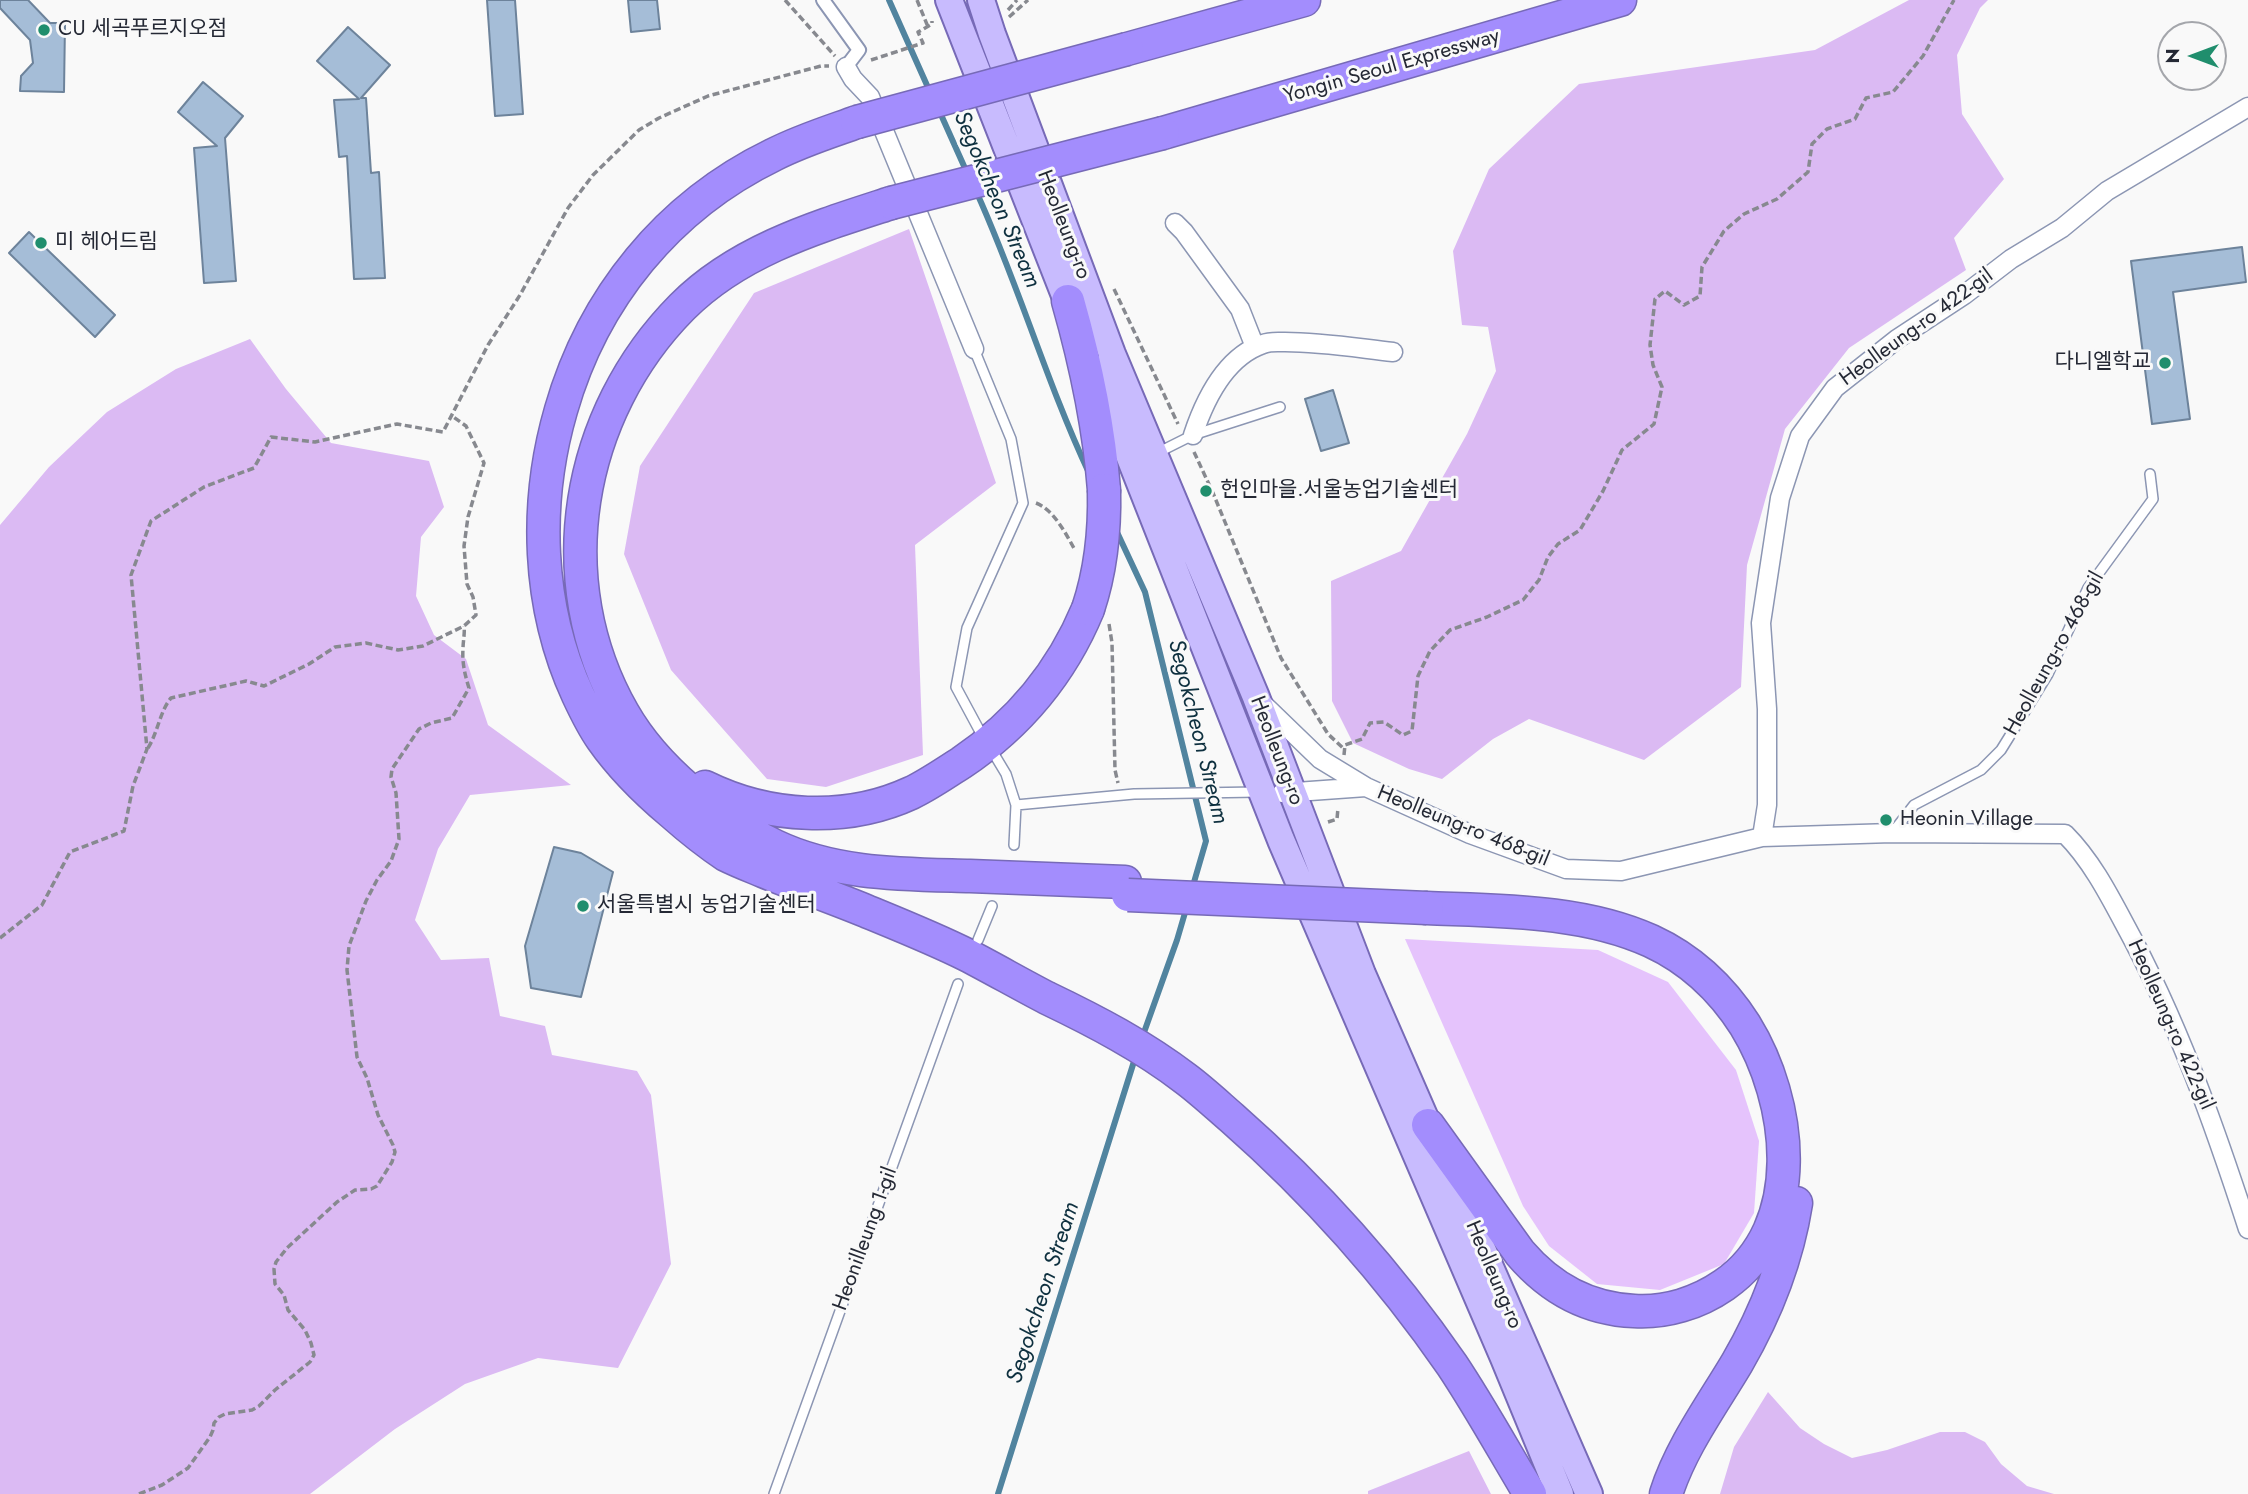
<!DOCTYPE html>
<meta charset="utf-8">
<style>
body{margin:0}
#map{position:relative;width:2248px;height:1494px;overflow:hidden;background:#f9f9f9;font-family:Jost,sans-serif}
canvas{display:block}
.north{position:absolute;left:2157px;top:21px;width:70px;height:70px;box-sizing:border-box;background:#f9f9f9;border:2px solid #a4a6ab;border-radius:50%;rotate:270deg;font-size:19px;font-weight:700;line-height:28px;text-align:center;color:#252935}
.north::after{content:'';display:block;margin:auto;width:24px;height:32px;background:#208e6d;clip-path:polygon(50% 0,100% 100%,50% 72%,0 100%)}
</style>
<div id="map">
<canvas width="2248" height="1494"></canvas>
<div class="north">N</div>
</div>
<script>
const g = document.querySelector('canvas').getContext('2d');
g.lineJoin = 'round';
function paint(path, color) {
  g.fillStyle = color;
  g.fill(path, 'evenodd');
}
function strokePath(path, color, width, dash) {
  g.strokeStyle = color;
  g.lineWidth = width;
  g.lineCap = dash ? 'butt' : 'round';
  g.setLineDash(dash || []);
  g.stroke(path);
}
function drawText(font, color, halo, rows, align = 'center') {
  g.font = font + ' Jost,"Noto Sans KR",sans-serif';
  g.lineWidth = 6;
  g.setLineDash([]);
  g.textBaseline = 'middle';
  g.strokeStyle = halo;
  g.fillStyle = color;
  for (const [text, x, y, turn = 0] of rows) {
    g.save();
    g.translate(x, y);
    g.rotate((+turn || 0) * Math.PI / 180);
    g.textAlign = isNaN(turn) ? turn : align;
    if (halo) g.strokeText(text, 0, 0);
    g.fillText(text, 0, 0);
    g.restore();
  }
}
const green = new Path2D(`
 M1405,939L1598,950L1668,982L1736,1070L1759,1141L1754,1213L1724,1264L1660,1290L1597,1284L1549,1246L1523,1206Z`);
const forest = new Path2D(`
 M1909,0H1988L1980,8L1957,55L1962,114L2004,179L1954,238L1966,270L1849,348L1785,429L1747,565L1741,687L1644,760L1529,719L1493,739L1442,779L1409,769L1353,743L1332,701L1331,581L1401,551L1467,434L1496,371L1488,327L1462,325L1453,251L1489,169L1579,84L1815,50Z
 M909,229L996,483L915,545L923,755L826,787L767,779L671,670L624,554L640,466L754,293Z
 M250,339L286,389L331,443L429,461L444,507L421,537L416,596L434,635L466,659L488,725L571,785L470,795L438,849L415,920L441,960L489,958L500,1016L545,1026L552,1055L637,1071L651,1095L671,1264L618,1368L538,1358L465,1384L395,1429L310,1494H0V525L49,467L107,412L176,369Z
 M1768,1392L1800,1428L1824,1444L1852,1458L1887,1450L1940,1432H1965L1985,1442L2001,1464L2027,1486L2054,1494H1720L1734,1447Z
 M1469,1451L1491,1494H1368V1491Z`);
const stream = new Path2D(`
 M889,0L930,92
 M938,108L968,175
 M976,191C1018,283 1046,381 1089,473
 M1116,530L1145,592L1206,841L1192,889
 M1142,1038L1177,940L1187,906
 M998,1494L1136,1055`);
const building = new Path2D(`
 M0,0H28L50,23H65L64,92L20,91L21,76L33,63L30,40L0,8Z
 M487,0H515L523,114L495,116Z
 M628,0H657L660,29L631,32Z
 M348,27L390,65L361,98H366L371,173L379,172L385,278L354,279L347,156L339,157L334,100L359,99L317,61Z
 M203,82L243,116L225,138L236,281L204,283L194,148L217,146L178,112Z
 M29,232L115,315L95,337L9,253Z
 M2242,247L2246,282L2173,292L2190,419L2152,424L2131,261Z
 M1333,390L1349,443L1321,451L1305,399Z
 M554,847L581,853L613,872L581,997L531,988L525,946Z`);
const path = new Path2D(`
 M785,0L835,56
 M917,0L928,27
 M1008,10L1017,0
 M1009,17L1028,0
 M871,60L923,43L918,32L932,24V21
 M1114,289L1178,424
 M1194,452L1213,493L1281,658L1328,734L1344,749
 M1036,503C1054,510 1066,534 1075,550
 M1109,624L1112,643L1115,770L1118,783
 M148,748C158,732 160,711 171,698L246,681L264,686L309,664L335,647L366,643L398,650L423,646L464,626L476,615L473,597L467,584L464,546L468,517L484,463L466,426L452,416
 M1344,755L1345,745L1362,739L1370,723L1384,722L1403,735L1412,731L1418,676L1430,651L1450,630L1487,617L1523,600L1539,580L1548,557L1558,544L1580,530L1603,491L1622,450L1654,424L1662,387L1653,365L1650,345L1655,299L1665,291L1684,305L1700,296L1702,267L1724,231L1744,214L1777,199L1808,172L1812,144L1827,129L1855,119L1866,98L1893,92L1923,56L1954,0
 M1328,822L1337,819L1338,808
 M0,938L42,905L70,852L124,831L133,786L147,749L131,575L151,521L204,487L254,468L271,437L315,442L397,424L443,432L488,345L520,295L568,208L593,175L639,130L659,118L708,96L821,66H829
 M139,1494L162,1485L188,1468L210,1437L213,1430L214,1423L219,1417L225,1414L252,1410L259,1406L275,1390L310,1362L314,1355L311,1343L305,1330L288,1310L284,1295L275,1284L274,1269L276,1262L287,1248L337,1202L355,1190L371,1189L377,1186L392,1162L395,1152L393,1145L378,1115L367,1078L357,1057L347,970L349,946L366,901L377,880L391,861L399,839L396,793L391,777L392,769L419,729L431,723L452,718L469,688C465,675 462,663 463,649C463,641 465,634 464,626`);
const service = new Path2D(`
 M974,349L1011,439L1023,503L967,628L956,687L984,739
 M1155,454L1193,435L1280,407
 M991,749L1006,774L1016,805L1014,845
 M1016,805L1134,794L1258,792
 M1893,832L1914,805L1981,770L2001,750L2048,674L2088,588L2153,499L2150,474
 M978,940L992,906
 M774,1494L958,984`);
const pedestrian = new Path2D(`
 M823,0L859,50L846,67`);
const minor = new Path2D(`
 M846,67L853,79L870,97L974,349
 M1175,223L1184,232L1240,309L1255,347
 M1193,435C1205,399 1225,357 1263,344C1270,341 1278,342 1285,342C1321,342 1357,348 1393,352
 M1262,703L1320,759L1366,787L1470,834L1566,869L1621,871L1762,837L1892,833L2065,834C2090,859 2107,891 2124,923C2177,1020 2214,1124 2248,1229
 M1282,793L1366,787
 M1762,837L1767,805V709L1761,623L1780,498L1800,436L1835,388L1897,339L1964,295L2011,259L2062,228L2107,191L2248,107`);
const primary = new Path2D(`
 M949,0L1075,321
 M981,0L992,34L1112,354L1256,697L1362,974L1589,1494
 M1095,369L1281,840L1504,1358L1560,1494`);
const motorway = new Path2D(`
 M1127,49L1304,0
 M857,122C829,132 800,141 773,155C668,206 593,298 561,410C534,503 537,606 578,695C585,710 592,725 602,739C621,766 645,790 671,812C688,827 706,842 726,855C738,861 751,866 763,871C797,885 832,897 866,911C900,925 935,939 967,955C994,969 1020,984 1047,998C1095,1021 1143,1046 1186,1079C1202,1091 1217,1105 1232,1118C1315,1191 1389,1274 1452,1365C1480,1407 1504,1451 1530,1494
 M1163,133L1620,0
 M891,203C817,227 739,250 682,307C576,414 547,580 623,713C655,769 717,819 775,846C836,875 904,874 970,876C1021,878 1073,880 1125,882
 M1068,301C1086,364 1099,425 1104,490
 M705,787C768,818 846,823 911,793C928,785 945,773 961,763C1019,724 1061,674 1088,609
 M1427,908C1501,911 1583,910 1651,941C1690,959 1722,989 1745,1025C1792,1101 1808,1227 1724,1285C1698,1303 1666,1313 1634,1311C1587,1309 1550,1288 1520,1253L1428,1125
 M1666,1494C1681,1447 1712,1405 1737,1363C1766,1313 1787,1260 1796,1203`);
const motorwayBridge = new Path2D(`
 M857,122L1127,49
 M891,203L1163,133
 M1088,609C1101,570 1105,531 1104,490
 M1128,895L1427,908`);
const markers = [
 [44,30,7,"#208e6d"],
 [41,243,7,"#208e6d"],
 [2165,363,7,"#208e6d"],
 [1206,491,7,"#208e6d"],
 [1886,820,7,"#208e6d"],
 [583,906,7,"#208e6d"]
];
const poiNames = [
 ["CU 세곡푸르지오점",58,30],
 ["미 헤어드림",55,243],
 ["다니엘학교",2151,363,"right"],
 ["헌인마을.서울농업기술센터",1220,491],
 ["Heonin Village",1900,820],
 ["서울특별시 농업기술센터",597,906]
];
const streetNames = [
 ["Yongin Seoul Expressway",1392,67,-16],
 ["Heolleung-ro",1063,225,69],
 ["Heolleung-ro 422-gil",1917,328,-36],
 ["Heolleung-ro 468-gil",2055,654,-61],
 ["Heolleung-ro",1276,751,69],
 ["Heolleung-ro 468-gil",1463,827,22],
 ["Heolleung-ro 422-gil",2170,1025,66],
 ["Heonilleung 1-gil",866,1239,-70],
 ["Heolleung-ro",1493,1275,67]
];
const waterNames = [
 ["Segokcheon Stream",996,200,67],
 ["Segokcheon Stream",1197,732,76],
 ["Segokcheon Stream",1044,1293,-72]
];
paint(green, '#e5c3fc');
paint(forest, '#dbbaf3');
strokePath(stream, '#51849f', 6);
paint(building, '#a5bdd7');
strokePath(building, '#6d839b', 2);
strokePath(service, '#8c96b3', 12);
strokePath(pedestrian, '#8c96b3', 16);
strokePath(minor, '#8c96b3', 21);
strokePath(primary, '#776ab7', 30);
strokePath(motorway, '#776ab7', 35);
strokePath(path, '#87898f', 3.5, [7, 3.5]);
strokePath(service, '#fff', 9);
strokePath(pedestrian, '#fff', 12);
strokePath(minor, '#fff', 18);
strokePath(primary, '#c8bbfe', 26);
strokePath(motorway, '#a38dfd', 32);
strokePath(motorwayBridge, '#776ab7', 35, []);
strokePath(motorwayBridge, '#a38dfd', 32);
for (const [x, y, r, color] of markers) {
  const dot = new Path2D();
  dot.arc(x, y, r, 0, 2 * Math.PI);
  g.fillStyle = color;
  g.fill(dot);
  strokePath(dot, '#f9f9f9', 2.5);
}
drawText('21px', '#252935', '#f9f9f9', poiNames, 'left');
drawText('21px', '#252935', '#f9f9f9', streetNames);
drawText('italic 23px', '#0e303f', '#f9f9f9', waterNames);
</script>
